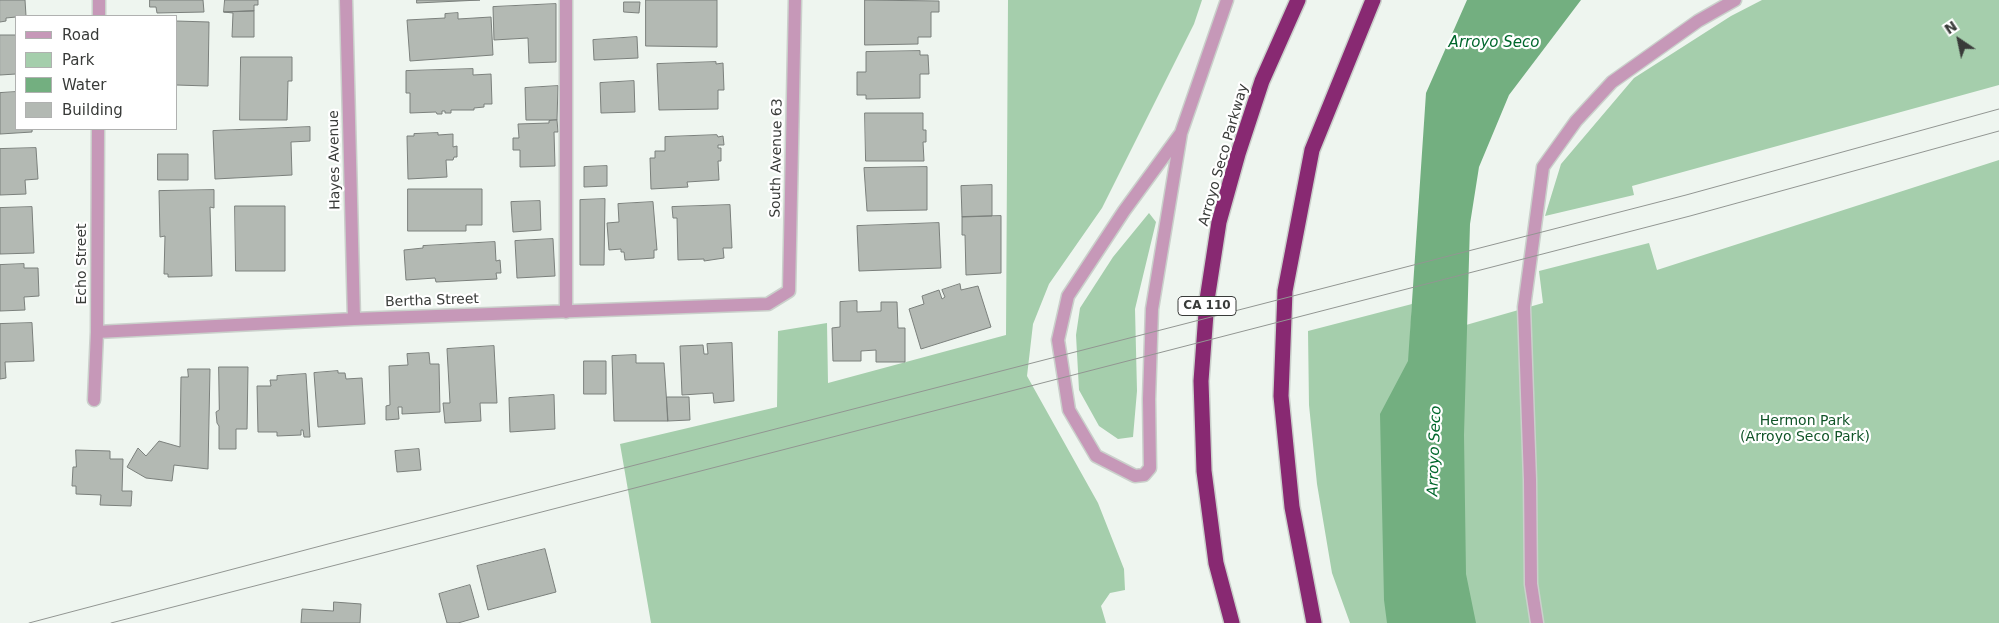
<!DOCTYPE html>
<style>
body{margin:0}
#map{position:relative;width:1999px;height:623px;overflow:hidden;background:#eef5ef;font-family:"DejaVu Sans",sans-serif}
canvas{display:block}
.legend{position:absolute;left:15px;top:15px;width:162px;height:115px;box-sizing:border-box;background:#fff;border:1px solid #b0b1b0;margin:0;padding:6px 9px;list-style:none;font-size:15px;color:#393b39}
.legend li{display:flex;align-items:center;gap:10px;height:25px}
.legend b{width:25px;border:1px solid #b0b1b0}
.north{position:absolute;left:1934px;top:15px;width:50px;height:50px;-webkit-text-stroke:4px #fff;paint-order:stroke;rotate:326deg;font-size:14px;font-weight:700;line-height:20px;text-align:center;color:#393b39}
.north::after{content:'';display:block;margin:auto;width:18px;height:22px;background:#393b39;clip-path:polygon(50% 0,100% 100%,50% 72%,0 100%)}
</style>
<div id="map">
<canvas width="1999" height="623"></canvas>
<ul class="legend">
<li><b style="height:6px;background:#c698b8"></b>Road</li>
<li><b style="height:14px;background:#a5ceac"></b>Park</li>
<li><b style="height:14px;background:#73af80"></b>Water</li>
<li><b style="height:14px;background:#b3b9b3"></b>Building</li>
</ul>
<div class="north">N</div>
</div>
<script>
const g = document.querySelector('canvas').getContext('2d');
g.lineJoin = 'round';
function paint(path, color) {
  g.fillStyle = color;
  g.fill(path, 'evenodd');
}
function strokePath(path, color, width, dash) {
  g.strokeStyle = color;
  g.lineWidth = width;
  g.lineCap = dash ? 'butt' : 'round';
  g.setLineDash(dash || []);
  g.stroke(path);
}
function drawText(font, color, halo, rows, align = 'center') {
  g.font = font + ' "DejaVu Sans",sans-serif';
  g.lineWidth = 4.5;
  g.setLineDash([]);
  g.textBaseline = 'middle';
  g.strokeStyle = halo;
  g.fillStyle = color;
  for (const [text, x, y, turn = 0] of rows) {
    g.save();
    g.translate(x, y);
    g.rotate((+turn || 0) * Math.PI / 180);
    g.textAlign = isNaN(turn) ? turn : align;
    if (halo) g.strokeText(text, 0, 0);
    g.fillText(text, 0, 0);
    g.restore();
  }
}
const green = new Path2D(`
 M1008,0H1202L1194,24L1102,208L1049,284L1033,324L1027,376L1098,503L1124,569L1125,590L1110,593L1101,606L1106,623H651L620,444L777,407L778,331L827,323L828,383L1006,335Z
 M1762,0H1999V85L1632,186L1634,195L1545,216L1561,164L1634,78L1731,16Z
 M1999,160V623H1350L1332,573L1317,484L1309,405L1308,331L1412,304L1410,341L1543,303L1539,271L1649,243L1657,270Z
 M1149,213L1156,222L1135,309L1137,391L1133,437L1118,439L1099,426L1079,390L1076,335L1080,308L1113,257Z`);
const water = new Path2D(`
 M1467,0H1581L1509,95L1479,167L1470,224L1464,435L1466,574L1476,623H1387L1384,600L1380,414L1408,361L1426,93Z`);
const building = new Path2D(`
 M0,0H25L26,16L6,18V21L0,22Z
 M150,0H203L204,12L157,13L156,7H150Z
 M225,0H258V5H254V11L224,12Z
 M417,0H480L417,3Z
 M646,0H717V47L646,46Z
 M865,0L939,1V12H931V37H918V44L865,45Z
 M624,2H640L639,13L624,12Z
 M556,4V62L529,63L528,38L494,40L493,7Z
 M254,11V37H232L233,13L224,12Z
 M458,13V19L491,17L493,55L410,61L407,20L445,18V14Z
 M176,21L209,22L208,86L176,85Z
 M0,35H16V74L0,75Z
 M637,37L638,58L594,60L593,40Z
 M920,51V55H928L929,74H920V98L866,99V95H857V72H866V52Z
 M241,57H292V81H288L287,120H240Z
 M716,62V64L723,63L724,90H718V109L659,110L657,64Z
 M473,69V75L491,74L492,104H484V107L474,108V110H451V113H445V111H442V114H437L436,112L410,113V93H406V71Z
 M634,81L635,112L601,113L600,83Z
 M558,86L557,120H526L525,88Z
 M16,92V129H35L32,130V132L0,134V93Z
 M865,113H923V130H926V142H923L924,161H866Z
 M557,120L558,132H554L555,166L520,167V150H513V138H519L518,124L549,123V121Z
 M310,127V141L291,142L292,175L215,179L213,131Z
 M438,133V135L453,134V147L457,146V157H454L453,160H446L447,177L408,179L407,136H414V134Z
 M717,135L718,137L723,136L724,145H718V148H721V161H718L719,180L687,182L688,187L651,189L650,158H655V151H665V137Z
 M36,148L38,179L25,180L26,194L0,195V149Z
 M158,154H188V180H158Z
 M607,166V186L584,187V167Z
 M927,167V210L867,211L864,168Z
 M992,185V216L962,217L961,186Z
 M408,189H482V225H466V231H408Z
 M214,190V208L210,207L212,276L168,277V274H164L165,236L160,237L159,191Z
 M605,199L604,265H580V200Z
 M540,201L541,230L513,232L511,202Z
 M653,202L657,250H654V258L625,260L624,252H621V249L609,250L607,223L619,222L618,204Z
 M730,205L732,248H723L724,258L704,261V259L678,260L677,218H673L672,207Z
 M235,206H285V271H236Z
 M32,207L34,253L0,254V208Z
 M1001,216V273L966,275L965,235H962V217Z
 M939,223L941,268L859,271L857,226Z
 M553,239L555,276L517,278L515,241Z
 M495,242L496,261L500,260L501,273H496L497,279L436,282L435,278L406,280L404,250L423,248V246Z
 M24,264V268H38L39,296L24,297L25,310L0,311V265Z
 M960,284L961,290L978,286L991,327L921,349L909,309L924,304L922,296L939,290L942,299L945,297L942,290Z
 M857,301V312L881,311V302H897L898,328H905V362H876V350L861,351V361H833L832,328L840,327V302Z
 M32,323L34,361L5,362L6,378L0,379V324Z
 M732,343L734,401L714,403L713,393L682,395L680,346L703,345L704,354H708L707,344Z
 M494,346L497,403H480L481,421L445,423L443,403H450L447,349Z
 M429,353L430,364H439L440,412L402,414V407H398L399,419L386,420V406L390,405L389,366L408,365L407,354Z
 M636,355V363H664L668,421H614L612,356Z
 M584,361H606V394H584Z
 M219,367H248L247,429H236V449H219V426L217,423L216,412L219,410Z
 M188,369H210L208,469L174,465L172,481L146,478L127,467L138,448L146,456L159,441L180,447L181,377H188Z
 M338,371V373H345L346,379L362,378L365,424L318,427L314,373Z
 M306,374L310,437H304L303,430H301V435L277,436V432H258L257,386H271L270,380H277V376Z
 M554,395L555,429L510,432L509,398Z
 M667,397H689L690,420L668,421Z
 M419,449L421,470L397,472L395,451Z
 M76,450L110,451V459H123L122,491H132L131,506L100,505L101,495L76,494V486H72L73,467H76Z
 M545,549L556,592L488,610L477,566Z
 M470,585L479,617L458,623H447L439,594Z
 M334,602L361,604L360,623H301L302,609L333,611Z`);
const minor = new Path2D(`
 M346,0L354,319
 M99,16V0
 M1181,133L1124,211L1068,296L1058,340L1069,410L1096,456L1135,476L1144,475L1150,468L1149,399L1152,309L1181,133L1227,0
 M566,312V0
 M97,332L354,319L768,304L789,291L795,0
 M94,400L97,332L98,129
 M1537,623L1531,584L1530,480L1524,307L1543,167L1576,121L1612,82L1698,21L1735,0`);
const highway = new Path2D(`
 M1232,623L1216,563L1204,471L1201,381L1207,300L1219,222L1238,154L1262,81L1298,0
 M1314,623L1292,507L1281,396L1285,291L1312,150L1373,0`);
const tram = new Path2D(`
 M29,623L328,544L1686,195L1999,109
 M111,623L1690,216L1999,131`);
const shields = [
 [1207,306,58]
];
const shieldNames = [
 ["CA 110",1207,306]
];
const streetNames = [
 ["Arroyo Seco Parkway",1224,155,-74],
 ["South Avenue 63",777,158,-89],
 ["Hayes Avenue",335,160,-91],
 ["Echo Street",82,264,-90],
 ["Bertha Street",432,301,-2]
];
const parkNames = [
 ["Hermon Park",1805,421],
 ["(Arroyo Seco Park)",1805,437]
];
const waterNames = [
 ["Arroyo Seco",1494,43],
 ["Arroyo Seco",1435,451,-88]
];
paint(green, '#a5ceac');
paint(water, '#73af80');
paint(building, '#b3b9b3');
strokePath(building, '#7b807c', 1);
strokePath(minor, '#cad0cb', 15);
strokePath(highway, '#cad0cb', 18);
strokePath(minor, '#c698b8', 12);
strokePath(highway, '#882972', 15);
strokePath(tram, '#929692', 1);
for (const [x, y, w] of shields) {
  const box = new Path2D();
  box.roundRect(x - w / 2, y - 9.5, w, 19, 4);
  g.fillStyle = '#fff';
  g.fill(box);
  strokePath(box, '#393b39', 1);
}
drawText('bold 12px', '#393b39', null, shieldNames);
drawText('14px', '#393b39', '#fff', streetNames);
drawText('14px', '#105428', '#fff', parkNames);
drawText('italic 15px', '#00672c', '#fff', waterNames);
</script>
